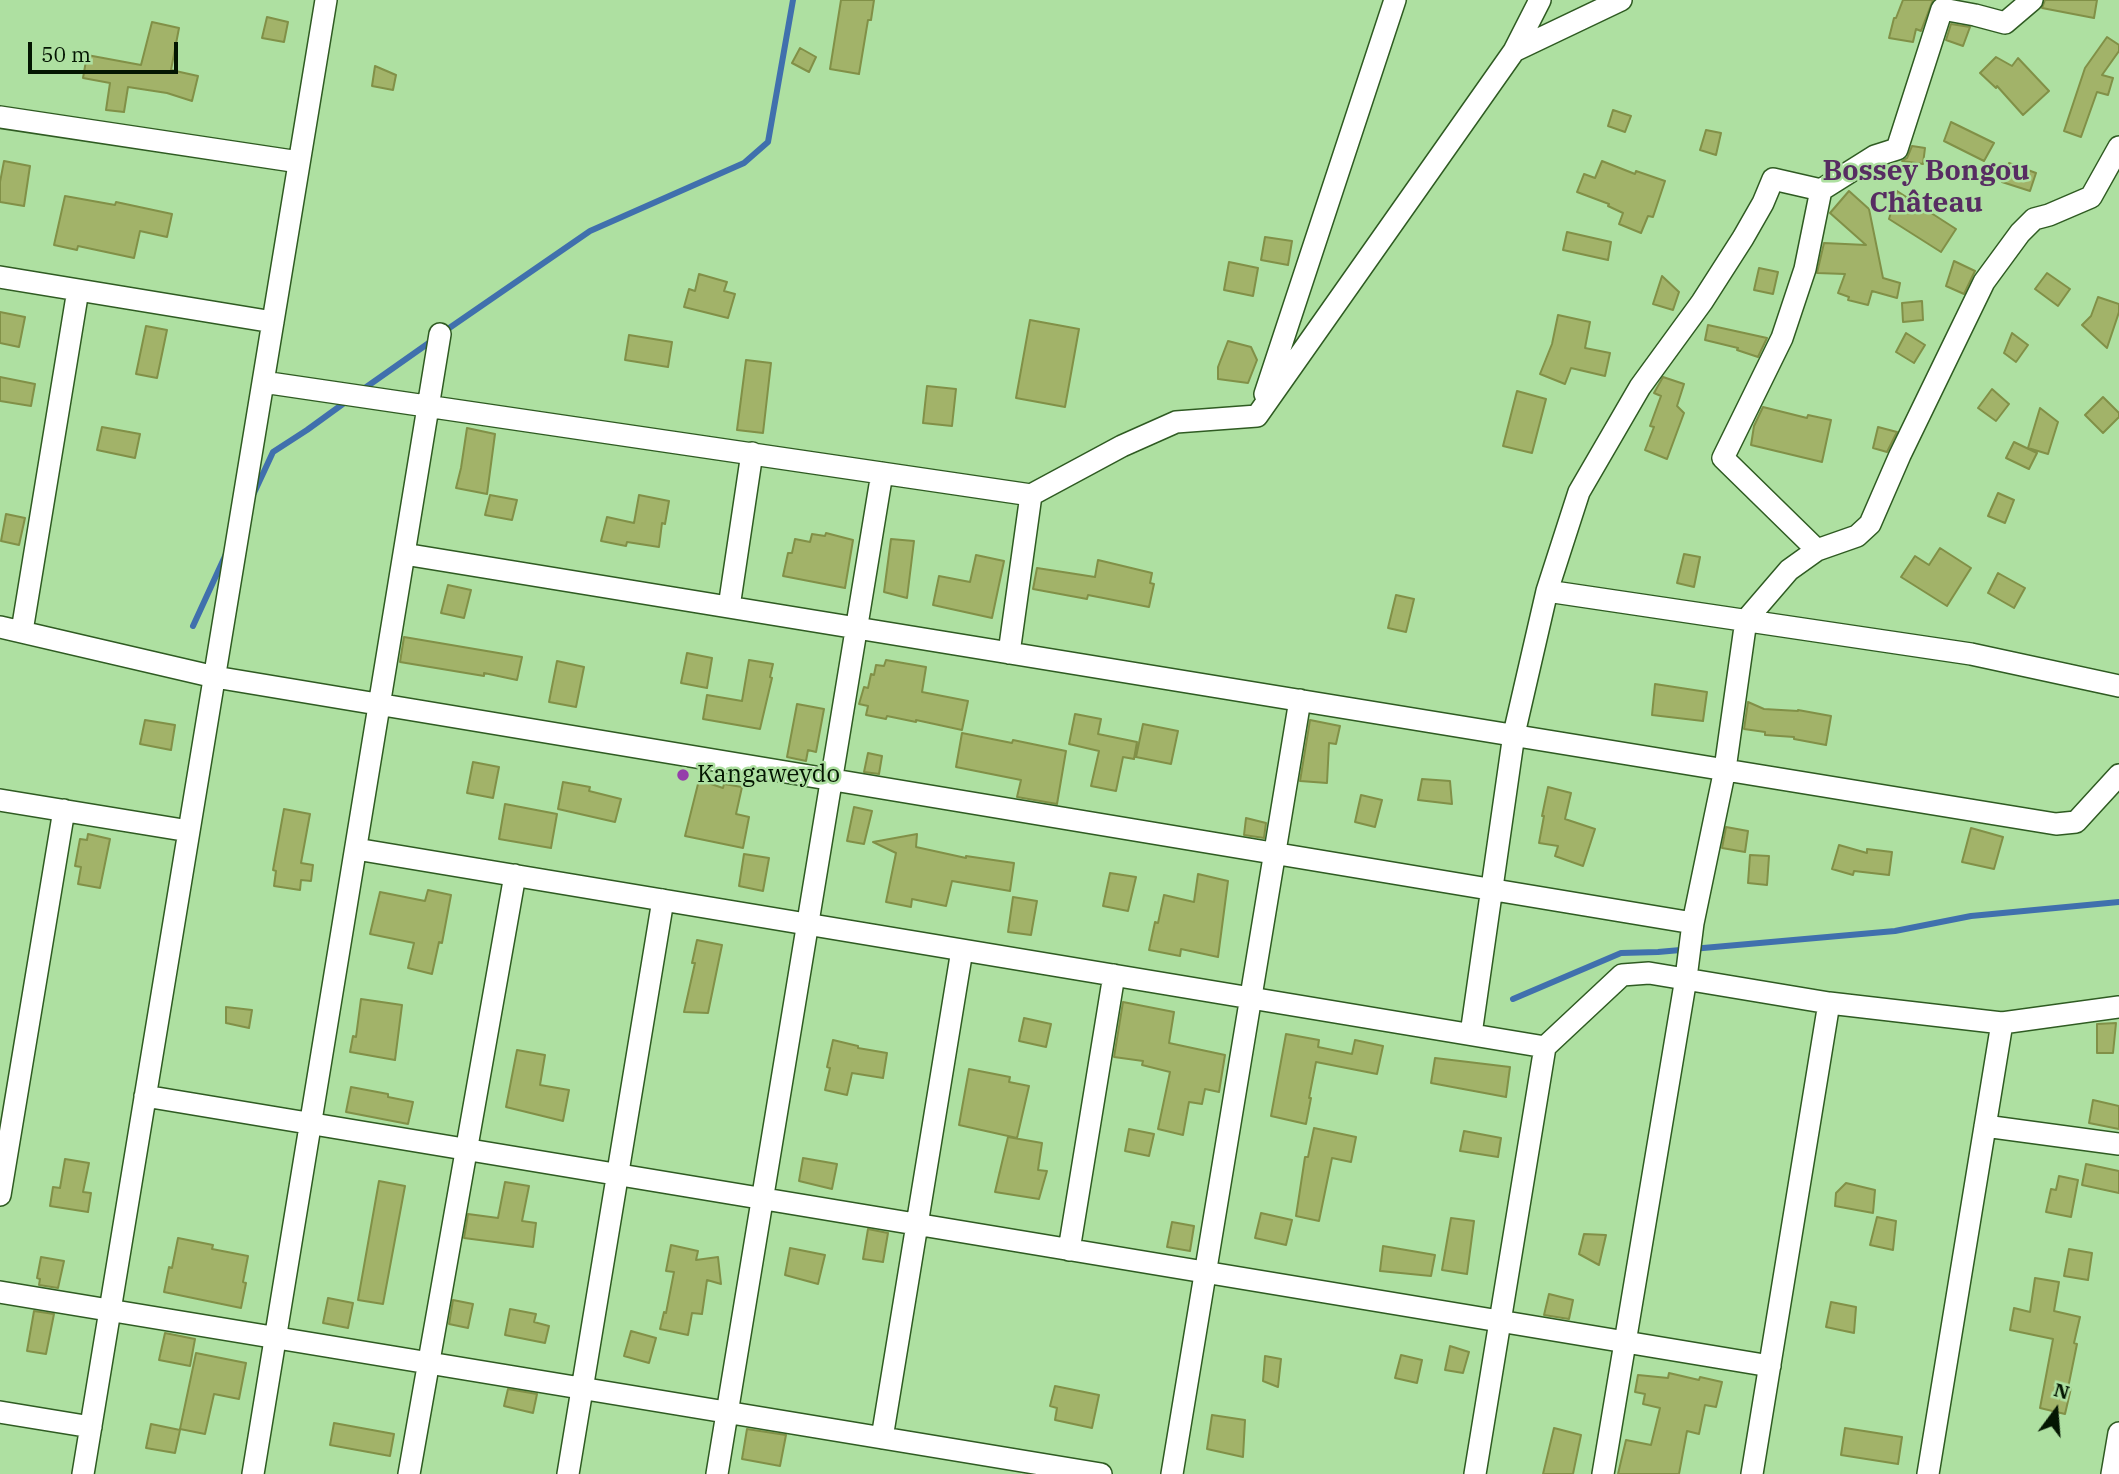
<!DOCTYPE html>
<meta charset="utf-8">
<style>
body{margin:0}
#map{position:relative;width:2119px;height:1474px;overflow:hidden;background:#aee0a1;font-family:"IBM Plex Serif",serif}
canvas{display:block}
.north{position:absolute;left:2021px;top:1376px;width:70px;height:70px;-webkit-text-stroke:5px #aee0a1;paint-order:stroke;rotate:16deg;font-size:19px;font-weight:700;line-height:28px;text-align:center;color:#041602}
.north::after{content:'';display:block;margin:auto;width:24px;height:32px;background:#041602;clip-path:polygon(50% 0,100% 100%,50% 72%,0 100%)}
.scale{position:absolute;left:28px;top:42px;width:150px;height:32px;box-sizing:border-box;border:4px solid #041602;border-top:0;padding-left:9px;font-size:21px;line-height:24px;white-space:nowrap;color:#041602;-webkit-text-stroke:5px #aee0a1;paint-order:stroke}
</style>
<div id="map">
<canvas width="2119" height="1474"></canvas>
<div class="north">N</div>
<div class="scale">50 m</div>
</div>
<script>
const g = document.querySelector('canvas').getContext('2d');
g.lineJoin = 'round';
function strokePath(path, color, width, dash) {
  g.strokeStyle = color;
  g.lineWidth = width;
  g.lineCap = dash ? 'butt' : 'round';
  g.setLineDash(dash || []);
  g.stroke(path);
}
function paint(path, color) {
  g.fillStyle = color;
  g.fill(path, 'evenodd');
}
function drawText(font, color, halo, rows, align = 'center') {
  g.font = font + ' "IBM Plex Serif",serif';
  g.lineWidth = 5;
  g.setLineDash([]);
  g.textBaseline = 'middle';
  g.strokeStyle = halo;
  g.fillStyle = color;
  for (const [text, x, y, turn = 0] of rows) {
    g.save();
    g.translate(x, y);
    g.rotate((+turn || 0) * Math.PI / 180);
    g.textAlign = isNaN(turn) ? turn : align;
    if (halo) g.strokeText(text, 0, 0);
    g.fillText(text, 0, 0);
    g.restore();
  }
}
const stream = new Path2D(`
 M442,333L590,231L744,163L768,142L793,0
 M362,390L433,340
 M254,493L273,452L307,430L347,401
 M193,626L226,554
 M1513,999L1621,953L1658,952L1895,931L1971,916L2119,902`);
const building = new Path2D(`
 M841,0H874L871,20H868L859,74L830,69Z
 M1903,0H1933L1921,31L1916,29L1913,42L1889,38L1894,18H1896Z
 M2045,0H2097L2094,18L2042,8Z
 M267,17L288,22L284,42L262,38Z
 M152,22L179,28L171,70L198,76L192,101L167,93L128,87L124,112L106,110L110,83L83,78L87,55L141,65Z
 M1951,24L1970,27L1963,46L1946,40Z
 M2107,37L2119,45V51L2102,75L2113,78L2108,95L2097,92L2081,137L2064,131L2085,68Z
 M800,48L816,57L809,72L792,63Z
 M1996,57L2012,66L2018,58L2049,91L2023,115L1997,86L1996,88L1980,73Z
 M375,66L396,75L393,90L372,86Z
 M1613,110L1631,116L1625,132L1608,126Z
 M1951,122L1994,143L1984,161L1944,141Z
 M1706,130L1721,133L1716,155L1700,150Z
 M1912,146L1925,148L1923,164L1902,161L1907,158Z
 M4,161L30,166L24,206L0,202V182Z
 M1602,161L1635,174L1636,171L1665,181L1653,217L1648,216L1641,233L1619,224L1623,213L1608,206L1609,204L1577,192L1584,174L1595,178Z
 M2009,163L2036,173L2030,191L2002,182Z
 M1849,191L1869,209L1883,278L1900,283L1897,298L1872,291L1868,305L1848,300L1849,297L1838,293L1845,274L1817,273L1824,243L1866,245L1830,213Z
 M1897,191L1956,229L1941,252L1889,219Z
 M65,196L115,205L116,202L172,214L167,237L140,231L134,258L78,246L77,250L54,245Z
 M1567,232L1611,242L1608,260L1563,250Z
 M1265,237L1292,241L1288,265L1261,260Z
 M1954,261L1975,271L1964,294L1946,286Z
 M1229,262L1258,268L1253,296L1224,290Z
 M1759,268L1778,272L1773,294L1754,290Z
 M2047,273L2070,289L2058,306L2035,289Z
 M699,274L727,282L724,291L735,294L728,318L684,307L689,289L695,291Z
 M1662,276L1679,292L1673,310L1653,304Z
 M2098,297L2119,304V312L2107,348L2082,325L2091,316Z
 M1922,301L1923,320L1903,322L1902,303Z
 M0,312L25,317L19,347L0,343Z
 M1558,315L1590,322L1585,348L1610,353L1605,376L1571,368L1565,384L1540,374L1552,344Z
 M1030,320L1079,329L1065,407L1016,398Z
 M1708,325L1767,338L1758,357L1737,350L1738,348L1705,340Z
 M146,326L167,330L157,378L136,374Z
 M1906,333L1925,345L1914,363L1896,352Z
 M2012,333L2028,345L2016,362L2004,353Z
 M629,335L672,342L668,367L625,360Z
 M1228,341L1251,347L1257,360L1248,383L1218,379V367Z
 M746,360L771,363L763,433L737,430Z
 M0,377L35,384L31,406L0,401Z
 M1663,377L1684,384L1677,406L1684,413L1667,459L1645,450L1654,427L1650,426L1661,396L1654,393Z
 M927,386L956,389L952,426L923,423Z
 M1992,389L2009,404L1996,421L1978,408Z
 M1517,391L1546,399L1532,453L1503,446Z
 M2103,397L2119,413V417L2103,433L2085,415Z
 M1763,407L1807,418L1808,415L1831,420L1822,462L1751,445L1754,426Z
 M2040,408L2058,422L2048,454L2028,448Z
 M102,427L140,434L135,458L97,450Z
 M1878,427L1897,432L1887,452L1873,448Z
 M467,428L495,434L487,494L456,488L461,468Z
 M2014,442L2037,453L2029,469L2006,458Z
 M1998,493L2014,500L2005,523L1988,516Z
 M490,495L517,500L512,520L485,515Z
 M639,495L669,501L665,524L662,523L659,547L627,542L626,546L601,541L607,517L634,523Z
 M6,514L25,518L19,545L1,541Z
 M826,533L853,540L845,588L783,576L788,553H792L795,539L810,542L812,534L825,536Z
 M891,539L914,541L907,598L884,592Z
 M1940,548L1971,568L1947,606L1901,577L1915,556L1929,565Z
 M1684,554L1700,557L1694,587L1677,583Z
 M976,555L1004,561L992,618L933,605L939,576L970,582Z
 M1098,560L1152,573L1150,583L1154,584L1149,607L1088,595L1087,599L1033,589L1037,568L1095,577Z
 M1998,573L2025,588L2014,608L1988,593Z
 M448,585L471,590L464,618L441,613Z
 M1396,595L1414,599L1406,632L1388,628Z
 M404,637L522,657L517,680L484,673V676L400,662Z
 M687,653L712,658L707,688L681,683Z
 M749,660L773,664L770,677L772,678L760,729L703,719L707,695L742,701Z
 M886,660L926,667L922,692L968,701L962,730L916,720V722L887,716L886,719L866,715L868,706L859,704L864,687L868,688L871,674L874,675L876,665L884,666Z
 M557,661L584,667L576,707L549,702Z
 M1655,684L1707,692L1703,721L1652,715Z
 M1748,702L1764,709L1798,711V710L1831,716L1826,745L1794,739V737L1765,735V732L1744,729Z
 M797,704L824,709L816,752L808,750L806,761L787,757Z
 M1075,714L1101,719L1098,734L1137,742L1134,759L1123,757L1116,791L1091,786L1099,751L1069,744Z
 M145,720L175,725L171,750L140,744Z
 M1310,720L1340,726L1336,744L1329,743L1327,783L1300,781Z
 M1143,724L1178,731L1171,764L1136,757Z
 M962,733L1012,743L1013,740L1066,751L1057,804L1017,797L1021,780L956,767Z
 M868,753L882,756L879,774L864,772Z
 M473,762L499,767L493,798L467,793Z
 M1422,779L1450,781L1452,804L1418,800Z
 M699,780L723,788L724,784L742,787L736,814L749,817L743,848L685,836Z
 M563,782L590,787L589,791L621,799L615,822L558,809Z
 M1548,787L1571,793L1565,819L1595,829L1583,866L1555,856L1558,846L1539,843L1544,816H1542Z
 M1361,795L1382,800L1375,827L1355,822Z
 M505,804L557,814L551,848L499,839Z
 M854,807L872,811L864,844L847,841Z
 M284,809L310,814L301,863L313,865L311,881L301,880L300,890L274,886L276,871L273,870Z
 M1246,818L1266,823L1264,838L1244,835Z
 M1726,827L1748,831L1745,852L1722,848Z
 M1971,828L2003,837L1994,869L1962,862Z
 M88,834L110,839L100,888L78,884L81,867L75,866L80,839L87,840Z
 M917,834L916,847L966,858V856L1014,863L1010,891L952,881L946,906L912,899L911,907L886,902L896,853L873,842Z
 M1839,845L1867,853V849L1892,852L1889,875L1854,871L1853,875L1832,869Z
 M744,854L769,858L763,891L739,886Z
 M1750,855L1769,856L1767,885L1748,883Z
 M1110,873L1136,877L1128,911L1103,906Z
 M1198,874L1228,881L1218,957L1181,949L1180,956L1149,950L1155,922L1158,923L1164,895L1194,902Z
 M428,890L451,895L442,943L439,942L432,974L408,968L414,943L370,934L380,892L425,901Z
 M1013,897L1037,901L1031,935L1008,932Z
 M697,940L722,945L708,1013L684,1012L695,963H692Z
 M361,999L402,1005L395,1060L350,1052L353,1036L356,1037Z
 M1123,1002L1174,1012L1169,1043L1225,1055L1219,1092L1205,1089L1202,1104L1189,1102L1183,1135L1158,1129L1170,1072L1142,1065L1143,1061L1114,1057Z
 M226,1007L252,1010L249,1028L226,1023Z
 M1024,1018L1051,1024L1046,1047L1019,1041Z
 M2116,1023L2113,1053H2097V1024Z
 M1286,1034L1319,1040L1318,1047L1352,1054L1355,1040L1383,1046L1377,1074L1316,1062L1309,1098H1311L1306,1124L1271,1116Z
 M833,1040L858,1046V1048L887,1053L883,1078L852,1073L847,1095L825,1090L830,1068L827,1067Z
 M517,1050L545,1055L540,1085L569,1090L563,1121L506,1107Z
 M1435,1058L1510,1067L1506,1097L1431,1083Z
 M969,1069L1010,1077L1009,1082L1029,1086L1017,1138L959,1125Z
 M351,1087L388,1094V1097L413,1102L408,1124L346,1112Z
 M2093,1100L2119,1106V1129L2089,1123Z
 M1314,1128L1356,1137L1351,1162L1332,1158L1319,1221L1296,1216L1305,1157H1308Z
 M1129,1129L1154,1134L1149,1156L1125,1151Z
 M1464,1131L1501,1138L1498,1157L1460,1151Z
 M1008,1137L1042,1143L1038,1170L1047,1171L1039,1199L995,1192Z
 M803,1158L837,1164L832,1189L799,1181Z
 M65,1159L89,1163L83,1192L91,1193L88,1212L50,1206L53,1187L60,1188Z
 M2086,1164L2119,1171V1193L2082,1185Z
 M2059,1176L2078,1180L2071,1217L2046,1212L2051,1189L2056,1190Z
 M379,1181L405,1186L383,1304L358,1300Z
 M505,1182L529,1186L522,1221L536,1223L533,1247L464,1238L468,1214L498,1218Z
 M1846,1183L1875,1190L1873,1213L1835,1206L1836,1193Z
 M1261,1213L1292,1220L1286,1245L1255,1238Z
 M1877,1217L1896,1221L1893,1250L1870,1245Z
 M1451,1218L1474,1221L1467,1274L1442,1270Z
 M1172,1222L1194,1226L1190,1251L1167,1247Z
 M868,1229L888,1233L883,1262L863,1259Z
 M1584,1234L1606,1235L1599,1265L1579,1254Z
 M178,1238L213,1245L212,1249L248,1256L243,1282L246,1283L241,1308L164,1292L169,1267L172,1268Z
 M671,1245L698,1251L696,1260L718,1257L721,1284L707,1280L702,1314L692,1313L688,1335L660,1329L664,1312L666,1313L674,1272L666,1271Z
 M1383,1246L1435,1255L1431,1276L1380,1271Z
 M790,1248L825,1255L818,1284L785,1275Z
 M2069,1249L2092,1253L2088,1280L2064,1276Z
 M41,1257L64,1261L58,1288L39,1285L40,1279L37,1278Z
 M2035,1278L2059,1282L2054,1311L2080,1317L2074,1343L2077,1344L2068,1388H2071L2065,1414L2040,1408L2053,1339L2010,1330L2014,1308L2030,1312Z
 M1549,1294L1573,1300L1569,1319L1544,1315Z
 M328,1298L353,1303L348,1328L323,1323Z
 M453,1300L473,1304L468,1328L449,1324Z
 M1831,1302L1856,1307L1854,1333L1826,1327Z
 M510,1309L536,1314L534,1322L549,1326L545,1343L505,1335Z
 M34,1311L54,1314L46,1354L27,1351Z
 M631,1331L656,1338L649,1363L624,1356Z
 M165,1333L195,1339L190,1366L159,1360Z
 M1450,1346L1469,1352L1463,1373L1445,1370Z
 M196,1353L246,1363L239,1399L214,1394L205,1434L180,1429Z
 M1401,1355L1422,1360L1417,1383L1395,1378Z
 M1265,1356L1281,1359L1278,1387L1263,1381Z
 M1669,1373L1699,1380L1700,1377L1722,1382L1716,1407L1705,1405L1699,1434L1687,1431L1679,1474H1618L1626,1440L1651,1445L1660,1408L1643,1404L1645,1394L1635,1392L1638,1375L1668,1378Z
 M1055,1386L1099,1395L1092,1428L1055,1420L1057,1408L1050,1406Z
 M508,1389L537,1394L533,1413L504,1406Z
 M1212,1415L1245,1420L1243,1457L1207,1449Z
 M334,1423L394,1434L390,1456L330,1445Z
 M151,1424L180,1430L175,1453L146,1448Z
 M1554,1428L1581,1435L1573,1474H1543Z
 M1845,1428L1902,1437L1898,1464L1841,1455Z
 M747,1429L786,1435L780,1466L742,1459Z`);
const minor = new Path2D(`
 M1514,51L1540,0
 M0,117L299,162
 M0,277L273,322
 M263,382L1031,495L1122,446L1176,422L1257,416L1514,51L1621,0
 M1265,394L1395,0
 M1817,550L1723,458L1782,338L1805,269L1821,190L1875,156L1897,149L1942,9L1975,15L2005,23L2032,0
 M404,554L2056,824L2076,822L2119,775
 M1547,591L1971,654L2119,686
 M729,607L752,453
 M0,627L215,677L1693,923
 M22,631L78,290
 M1009,653L1031,495
 M0,800L189,831
 M356,849L1545,1047
 M1471,1034L1514,734L1547,591L1579,492L1640,387L1702,302L1743,238L1763,203L1773,179L1821,190
 M145,1096L1770,1366
 M1985,1126L2119,1144
 M0,1195L64,810
 M1069,1250L1114,975
 M0,1292L1101,1474
 M0,1412L91,1427
 M882,1438L962,950
 M83,1474L326,0
 M253,1474L440,334
 M409,1474L515,875
 M568,1474L663,900
 M717,1474L882,473
 M1172,1474L1300,700
 M1475,1474L1545,1047L1622,975L1649,973L1829,1003L2002,1023L2119,1007
 M1603,1474L1686,978L1693,923L1725,769L1746,620L1789,570L1817,550L1857,536L1870,524L1900,455L1984,282L2020,233L2034,219L2049,215L2091,197L2119,147
 M1752,1474L1829,1003
 M1928,1474L2002,1023
 M2112,1474L2119,1433`);
const markers = [
 [683,775,7,"#953eaa"]
];
const poiNames = [
 ["Kangaweydo",697,775]
];
const quarterNames = [
 ["Bossey Bongou",1926,172],
 ["Château",1926,204]
];
strokePath(stream, '#4070ad', 6);
paint(building, '#a2b369');
strokePath(building, '#819047', 2);
strokePath(minor, '#2f5b22', 24);
strokePath(minor, '#fff', 21);
for (const [x, y, r, color] of markers) {
  const dot = new Path2D();
  dot.arc(x, y, r, 0, 2 * Math.PI);
  g.fillStyle = color;
  g.fill(dot);
  strokePath(dot, '#aee0a1', 2.5);
}
drawText('24px', '#041602', '#aee0a1', poiNames, 'left');
drawText('bold 28px', '#572d62', '#aee0a1', quarterNames);
</script>
